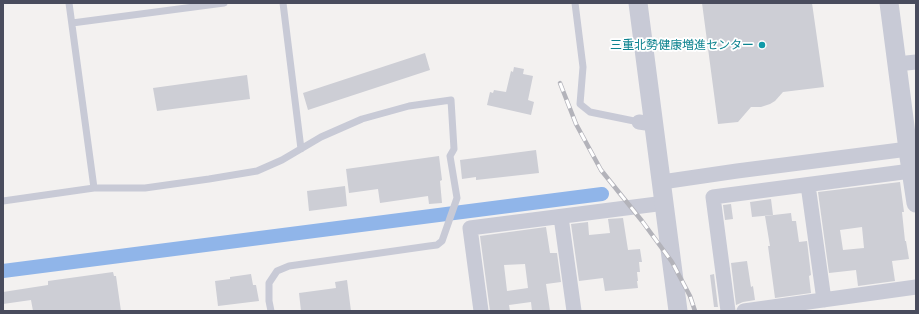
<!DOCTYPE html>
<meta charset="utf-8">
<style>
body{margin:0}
#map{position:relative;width:919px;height:314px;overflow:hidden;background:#f3f1f0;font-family:"Public Sans",sans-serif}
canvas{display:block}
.frame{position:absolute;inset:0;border:4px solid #494c5d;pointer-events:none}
</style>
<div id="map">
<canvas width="919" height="314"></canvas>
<div class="frame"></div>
</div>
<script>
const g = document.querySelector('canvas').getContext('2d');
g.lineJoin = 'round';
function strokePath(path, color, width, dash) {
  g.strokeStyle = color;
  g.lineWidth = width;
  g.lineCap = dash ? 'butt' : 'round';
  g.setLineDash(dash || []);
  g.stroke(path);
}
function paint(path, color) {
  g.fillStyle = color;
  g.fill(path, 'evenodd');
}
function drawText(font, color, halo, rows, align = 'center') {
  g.font = font + ' "Public Sans","Noto Sans JP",sans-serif';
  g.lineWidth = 3.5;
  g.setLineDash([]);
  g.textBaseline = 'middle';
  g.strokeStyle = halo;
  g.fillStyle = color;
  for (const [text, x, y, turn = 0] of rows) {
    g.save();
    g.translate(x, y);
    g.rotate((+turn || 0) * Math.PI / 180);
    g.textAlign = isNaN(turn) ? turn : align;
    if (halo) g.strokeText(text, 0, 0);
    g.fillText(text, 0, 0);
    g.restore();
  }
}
const canal = new Path2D(`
 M3,271L602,194`);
const building = new Path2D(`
 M702,3H812L824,87L783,92L775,101L770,104L761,107H751L738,122L718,124Z
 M425,53L430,70L308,110L303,93Z
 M514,67L524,69L523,74L533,76L528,100L534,102L531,115L487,105L490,92L493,93L494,90L506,92L511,71L513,72Z
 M247,75L250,99L157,111L153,88Z
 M536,150L539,173L476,180V177L462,179L460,160Z
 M439,156L442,180L440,181L442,203L429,204L428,196L380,203L378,189L349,193L346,169Z
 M900,182L904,212H902L905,241H906L909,259L892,261L895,281L858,286L856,270L829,273L818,192ZM862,227L864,248L843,250L840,230Z
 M345,186L347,206L309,211L307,191Z
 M771,199L773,215L752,217L750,202Z
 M731,204L733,219L725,220L723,205Z
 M791,213L792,221H796L799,242L807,241L811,275L809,276L811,293L775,298L768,246H770L765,216Z
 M623,218L628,250L640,249L642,262H639L640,272H637L638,281H637L638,288L605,291L603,278L579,281L571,224L588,222L589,235L610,233L608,219Z
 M546,227L550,253H557L561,282L546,284L550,311H532L531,302L509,305L510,311H490L480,236ZM525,264L528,288L507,291L504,265Z
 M747,261L751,287L753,286L755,300L743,302L736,305L731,263Z
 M113,272L114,276H116L121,311H33L31,300L3,304V292L48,285V281Z
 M251,274L253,285H256L259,301L218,306L215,281L230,279V277Z
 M714,274L718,307H714L710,275Z
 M347,280L351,311H301L299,293L336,288L335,282Z`);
const service = new Path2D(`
 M69,3L94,188
 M283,3L301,149
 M575,3L583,67L580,104L590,112L639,122
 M72,23L224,3
 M3,201L94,188H145L209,179L257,171L282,160L321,137L362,119L409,106L451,100L454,149L450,156L457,198L442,241L437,245L429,246L289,266L277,271L269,283V301L271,311`);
const minor = new Path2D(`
 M897,64L916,62
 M639,122L653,124
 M662,182L737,171L908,149
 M808,185L824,300
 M561,217L574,311
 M481,311L470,228L665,203
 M728,311L713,197L911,171
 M744,311L916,287`);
const tertiary = new Path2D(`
 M638,3C651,106 665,208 678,311
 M889,3L909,157L916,203`);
const rail = new Path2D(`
 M560,83L576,124L601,170L642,221L672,262L690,296L695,311`);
const markers = [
 [762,45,4,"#0f9aa8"]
];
const cultureNames = [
 ["三重北勢健康増進センター",754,45]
];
strokePath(canal, '#90b5e9', 14);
paint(building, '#cdced5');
strokePath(service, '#c8cad6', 7);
strokePath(minor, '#c8cad6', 15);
strokePath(tertiary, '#c8cad6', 19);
strokePath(rail, '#b3b3ba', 4.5);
strokePath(rail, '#fff', 3, [9]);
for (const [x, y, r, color] of markers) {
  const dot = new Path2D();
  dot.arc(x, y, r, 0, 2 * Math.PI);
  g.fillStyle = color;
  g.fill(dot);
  strokePath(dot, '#fff', 1.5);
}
drawText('12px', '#0d838f', '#fff', cultureNames, 'right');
</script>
